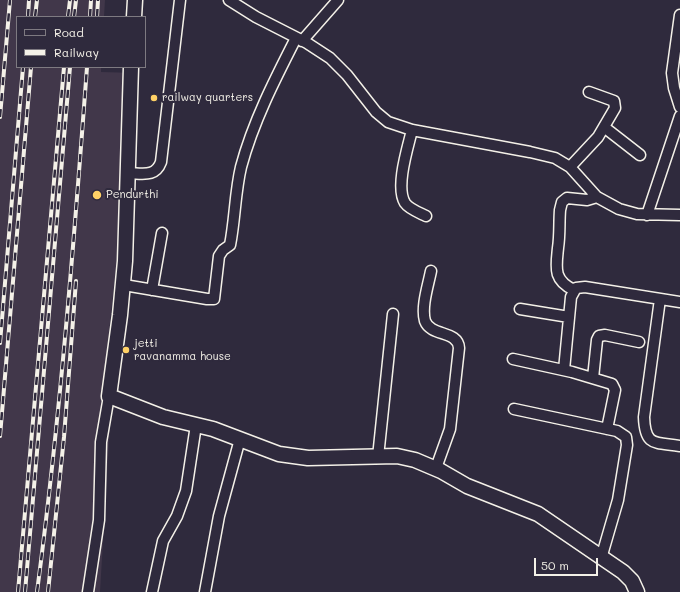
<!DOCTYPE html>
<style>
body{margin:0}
#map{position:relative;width:680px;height:592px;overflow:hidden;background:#2f2a3d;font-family:Mali,sans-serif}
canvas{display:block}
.legend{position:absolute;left:16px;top:16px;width:130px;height:52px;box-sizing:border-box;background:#2f2a3d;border:1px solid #7e7a81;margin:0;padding:5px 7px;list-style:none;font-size:12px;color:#f4f1e8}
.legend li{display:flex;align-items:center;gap:8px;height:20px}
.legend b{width:20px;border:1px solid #7e7a81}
.scale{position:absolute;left:534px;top:558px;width:64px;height:18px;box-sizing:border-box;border:2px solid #f4f1e8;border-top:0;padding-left:5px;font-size:12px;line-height:14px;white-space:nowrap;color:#f4f1e8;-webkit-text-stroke:3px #2f2a3d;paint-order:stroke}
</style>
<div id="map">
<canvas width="680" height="592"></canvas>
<ul class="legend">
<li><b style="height:5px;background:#2f2a3d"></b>Road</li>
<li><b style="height:5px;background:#f4f1e8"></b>Railway</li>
</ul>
<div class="scale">50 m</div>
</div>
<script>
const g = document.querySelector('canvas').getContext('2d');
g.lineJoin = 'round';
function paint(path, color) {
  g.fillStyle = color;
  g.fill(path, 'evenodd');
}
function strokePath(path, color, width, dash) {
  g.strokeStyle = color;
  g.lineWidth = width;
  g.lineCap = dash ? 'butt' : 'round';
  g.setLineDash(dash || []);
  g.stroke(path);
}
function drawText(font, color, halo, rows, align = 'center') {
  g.font = font + ' Mali,sans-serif';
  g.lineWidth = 4;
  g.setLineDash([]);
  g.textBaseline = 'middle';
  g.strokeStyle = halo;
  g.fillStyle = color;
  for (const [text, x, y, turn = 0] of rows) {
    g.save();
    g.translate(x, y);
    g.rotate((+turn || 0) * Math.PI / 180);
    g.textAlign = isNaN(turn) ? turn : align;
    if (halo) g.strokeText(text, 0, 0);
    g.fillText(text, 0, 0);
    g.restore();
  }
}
const built = new Path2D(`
 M0,0H105L104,17H17V67H101V72L137,73L100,414L110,424L100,592H0Z`);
const street = new Path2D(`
 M229,0L256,17L307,43L330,58L347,75L376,112L388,122L412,130L530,152L555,158L570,167L597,197L619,209L637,214L680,215
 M680,15L672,73L674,88L680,107
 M302,41L338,0
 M604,127L640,155
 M412,130C408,147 395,187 405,203C409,209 420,213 426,216
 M570,167L598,137L615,108L614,101L589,92
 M127,173C142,173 155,178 161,162L180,0
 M647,215L680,116
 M431,271C428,286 421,307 425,321C431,337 458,330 459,348L450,429L436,468
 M124,285L207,299H214L219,256L223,250L230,245C235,220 235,192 241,167C253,122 275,79 296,38
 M152,290L162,233
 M574,290C553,280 556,268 558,248C560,235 559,223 560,210L562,202L567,198L587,200L597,197
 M660,299L644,417C645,447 655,442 680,446
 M520,309L569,317
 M513,359L572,372L612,384L615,390L607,429
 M564,370L571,297L576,288L585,287L680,302
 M593,378L597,340L599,336L605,335L639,342
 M514,409L617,431L626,437L627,445L618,500L602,555
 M378,457L393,314
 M88,592L99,520L101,442L109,396
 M152,592L163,541L177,516L186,491L196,425
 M205,592L219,516L240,439`);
const secondary = new Path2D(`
 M134,17L135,0
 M131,67L125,261L120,315L109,396L163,417L213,429L279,454L308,458L397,456L415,460L441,471L467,486L538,514L623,572L632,581L637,592`);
const rail = new Path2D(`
 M28,17L29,0
 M35,17L37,0
 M68,17L70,0
 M74,17L76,0
 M90,17L91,0
 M97,17L98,0
 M0,117L10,0
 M0,343L23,67
 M0,436L31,67
 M18,592L64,67
 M25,592L70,67
 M37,592C60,418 74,242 87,67
 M48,592L64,437L76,281`);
const markers = [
 [154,98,4,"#ffd166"],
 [97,195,5,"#ffd166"],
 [126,350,4,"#ffd166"]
];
const poiNames = [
 ["railway quarters",162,98],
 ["Pendurthi",106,195],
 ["jetti",134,344],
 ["ravanamma house",134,357]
];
paint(built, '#41374a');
strokePath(street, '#f4f1e8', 13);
strokePath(secondary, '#f4f1e8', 17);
strokePath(street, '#2f2a3d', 10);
strokePath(secondary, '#2f2a3d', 14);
strokePath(rail, '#f4f1e8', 4);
strokePath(rail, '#2f2a3d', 2.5, [8]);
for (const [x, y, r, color] of markers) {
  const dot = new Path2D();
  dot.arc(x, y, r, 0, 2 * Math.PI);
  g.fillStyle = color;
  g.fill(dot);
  strokePath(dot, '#2f2a3d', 1.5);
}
drawText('11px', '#f4f1e8', '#2f2a3d', poiNames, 'left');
</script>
